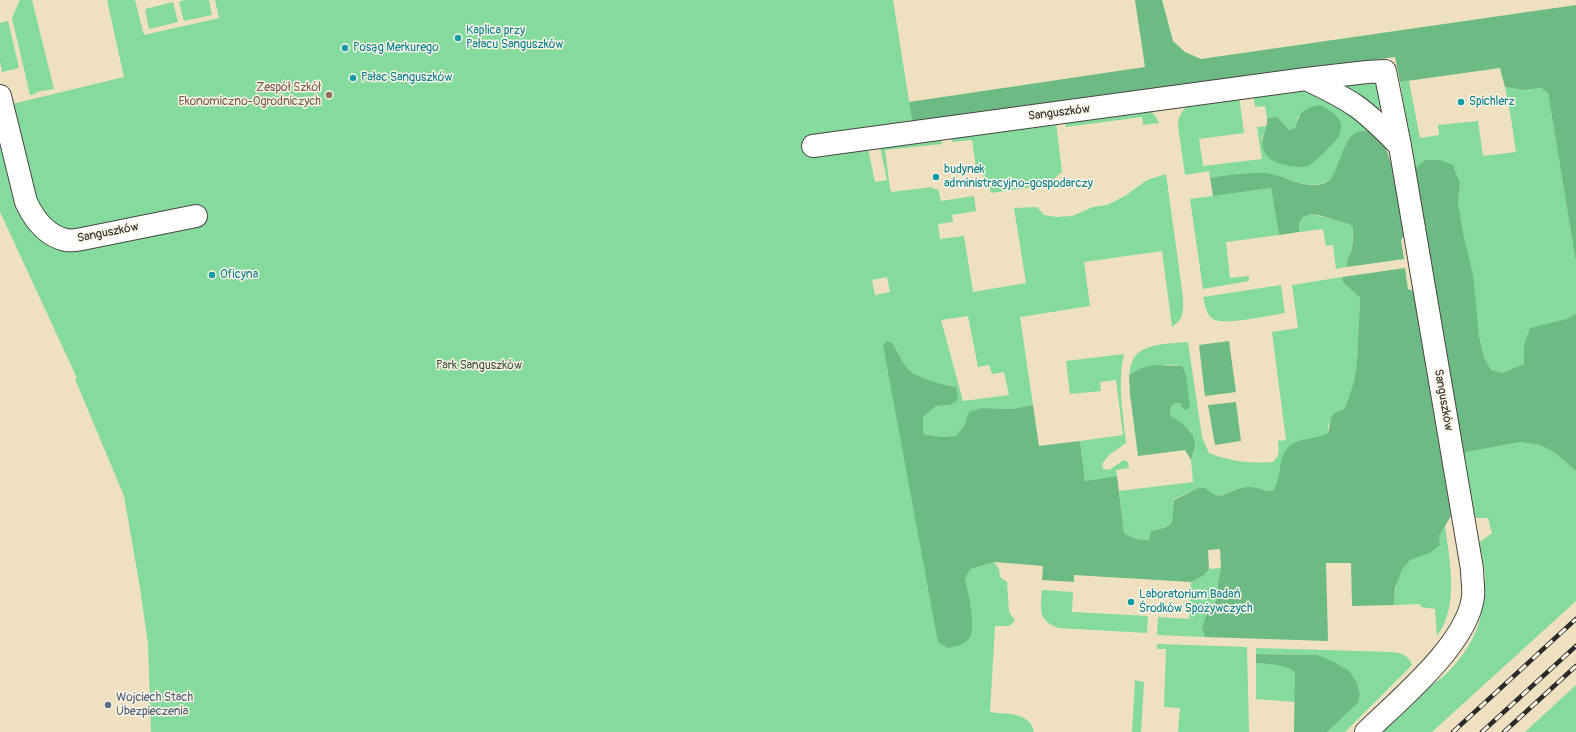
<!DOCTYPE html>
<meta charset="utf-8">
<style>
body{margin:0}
canvas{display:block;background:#efe1c0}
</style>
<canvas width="1576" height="732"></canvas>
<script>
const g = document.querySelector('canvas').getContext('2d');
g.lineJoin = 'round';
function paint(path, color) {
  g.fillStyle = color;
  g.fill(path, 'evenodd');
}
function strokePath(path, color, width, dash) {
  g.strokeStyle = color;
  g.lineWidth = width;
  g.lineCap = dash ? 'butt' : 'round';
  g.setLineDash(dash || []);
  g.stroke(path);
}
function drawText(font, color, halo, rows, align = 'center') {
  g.font = font + ' Pangolin,sans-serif';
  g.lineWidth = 3;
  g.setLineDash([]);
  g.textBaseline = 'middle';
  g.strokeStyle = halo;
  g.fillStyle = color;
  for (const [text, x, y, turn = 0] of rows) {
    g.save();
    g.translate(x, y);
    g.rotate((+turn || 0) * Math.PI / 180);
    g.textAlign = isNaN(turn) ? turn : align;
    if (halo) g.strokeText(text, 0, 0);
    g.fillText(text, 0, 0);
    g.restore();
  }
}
const green = new Path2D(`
 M20,0H32L54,89L36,92V94L30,95L12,18Z
 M107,0H135L144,35L219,18L215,0H893L913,126L868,149L875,182L887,180L880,147L940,138L942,144L885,150L890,189L892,192L932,187L933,189H938L941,201L974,196L976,211L952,215L953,222L938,224L940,239L964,236L973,292L1026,283L1014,208L1037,207L1044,215L1057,217L1072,216L1093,207L1107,205L1125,196L1147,180L1166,174L1183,297C1183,311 1185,318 1172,327L1162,251L1084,262L1090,306L1020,317L1033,405L1012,409L981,408L970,412L964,426L957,436L941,437L923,434V417L936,406L950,405L956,387C944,385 917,378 909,370C902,362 897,351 892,343L968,591L965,578L971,569L994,562L999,569L1000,577L1007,582L1009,612L1015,621L1009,626H995L990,712C1006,715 1030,711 1034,732H151L148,644L140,588L124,496L75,379L77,378L0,212V107L124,77ZM887,277L890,292L875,295L872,280ZM968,316L978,367L989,365L992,374L1004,372L1009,395L963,401L941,320Z
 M185,0H209L212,15L184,21L179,2Z
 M173,2L178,22L149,29L145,9Z
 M8,21L19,68L2,72L0,61V23Z
 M1374,81L1377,83L1381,107L1378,110L1349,90L1347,86L1349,84Z
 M1409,81L1420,138L1439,135L1438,125L1478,121L1483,156L1516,152L1511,118L1505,87L1524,90L1541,88L1548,93L1576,263V314L1566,319L1531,328L1524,345V364L1502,373L1491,370L1484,357L1479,336L1458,202L1460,183L1453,165L1414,170L1400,82Z
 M1300,89L1321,96L1361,121L1376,134C1334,121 1347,175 1324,183C1305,190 1285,175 1265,173C1247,172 1228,175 1210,178L1209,171L1185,175L1178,126L1179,117L1188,103L1239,96L1244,133L1199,139L1203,166L1262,159L1257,127L1267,126L1261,140L1329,146L1339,135L1298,116L1295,128L1289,130L1277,117L1267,118L1265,106L1255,107L1253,94Z
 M1146,109C1153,112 1156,116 1159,123L1143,125L1142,117L1066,127L1065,121Z
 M1056,122L1062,172L1047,185L991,193L989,183H984L983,174H977L972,140L952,142L951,137Z
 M1271,188L1279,235L1226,242L1230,278L1249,276V281L1203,289L1190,199Z
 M1312,214L1349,224L1353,227L1352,248L1347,260V267L1336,269L1333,245L1326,246L1323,229L1299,232V224L1303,217Z
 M1342,277L1343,282L1360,298L1357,362L1354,381L1348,400L1344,409L1334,413L1328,426V433L1321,437L1308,440L1280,467L1278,485L1273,491C1265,492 1259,487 1251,487C1238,486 1230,492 1219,496L1215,495L1205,488H1198L1174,499C1171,524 1179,524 1151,531L1150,540L1136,539L1124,533L1119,491L1193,482L1191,460L1194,453L1191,431L1171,416L1170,409L1173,404L1180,403L1183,408L1182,366C1162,363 1146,365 1129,375C1130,371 1130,366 1132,362C1139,342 1171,344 1188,342L1202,437L1209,453C1228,461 1252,464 1273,462C1280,455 1279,451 1278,441L1286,440L1272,332L1298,328L1292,285Z
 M1281,285L1285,313C1272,315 1222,326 1213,319C1206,314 1205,305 1203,297Z
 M1124,354C1117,383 1123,413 1126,443L1109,455L1102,464L1103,469L1109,470L1124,460L1128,462L1129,468L1116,470L1117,476L1085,481L1080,441L1123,435L1116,380L1100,382L1101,391L1070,394L1066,361Z
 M1520,442L1540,445L1555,453L1576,471V601L1432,732H1380C1392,720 1404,707 1417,696C1426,689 1435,683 1444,676C1473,649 1487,615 1485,575C1484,564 1481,553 1480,542L1492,533L1488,518H1475L1462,453Z
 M1445,525C1449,560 1460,604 1437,636L1435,609L1421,607L1420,604L1394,605C1395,590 1397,571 1409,561C1414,557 1424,555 1430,553Z
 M1221,568L1218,583L1217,599L1206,616L1202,627L1205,637L1157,635L1158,617L1189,619L1191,582L1203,576L1209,569Z
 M1042,590L1073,592L1072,612L1148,616L1147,633L1058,628C1038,620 1040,609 1042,590Z
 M1157,644L1247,647L1249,732H1178L1180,708L1164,707L1166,649H1157Z
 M1256,648L1392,652C1402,653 1408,655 1412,665L1345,732H1327L1358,703L1360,694L1357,683L1317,655L1256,654Z
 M1256,663C1270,664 1284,664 1295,672V702L1256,699Z
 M1135,680L1144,682L1141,732H1132Z
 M1576,685V732H1525Z`);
const forest = new Path2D(`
 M1135,0H1162L1173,41L1185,52L1201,59L1576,5V263L1548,93L1541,88L1524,90L1505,87L1500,68L1400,82L1395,57L913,126L909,102L1145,67Z
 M1321,105C1328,110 1339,115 1341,124C1342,127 1340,133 1339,136C1335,142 1314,164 1308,166C1295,169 1269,164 1264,151C1259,137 1268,131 1267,118L1277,117L1289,130L1295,128C1300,112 1303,108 1321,105Z
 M1366,131C1369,132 1373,132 1375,134C1394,145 1400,214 1404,235L1401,240L1404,259L1347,267C1346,259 1350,255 1352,248C1353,241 1353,233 1353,227L1349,224L1318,215L1312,214L1303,217L1299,224V232L1279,235L1271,188L1213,196L1210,178C1228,175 1247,172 1266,173C1285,175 1306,191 1325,183C1340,177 1339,141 1357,132C1359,131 1364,131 1366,131Z
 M1425,160H1439L1453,165L1460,183L1458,202L1464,238L1473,275L1479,336L1484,357L1491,370L1502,373L1524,364V345L1530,328L1566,319L1576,314V471L1555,453L1540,445L1520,442L1462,453L1414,170Z
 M1405,268L1408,289L1413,291L1451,516L1439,536L1440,545L1430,553L1410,560L1402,570L1395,588L1394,605L1352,606L1351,563H1326L1328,641L1205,637L1202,627L1206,616L1217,599L1218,583L1221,568L1220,549L1208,550L1209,569L1203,576L1191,582L1074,575V582L1042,580L1043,566L994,562L971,569L965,578C968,593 976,623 970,637C966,645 956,646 948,648L938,642L883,345L887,341L892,343C897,351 902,362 909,370C917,378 944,385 956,387L958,400L950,405L936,406L923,417V434L941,437L956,436L964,426L969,412L981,408L1012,409L1033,405L1039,446L1080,441L1085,481L1117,476L1124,533L1136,539L1149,540L1151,531C1178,525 1171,524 1174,500L1198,488H1205L1215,495L1219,496C1230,493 1238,486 1251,487C1259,487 1265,492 1273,491C1283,477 1276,457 1291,445C1300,438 1317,439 1328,433L1331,418L1334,413L1344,409L1348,400L1354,381L1357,362L1360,298L1343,282L1342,277Z
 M1229,341L1236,392L1205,396L1199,345Z
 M1153,365L1182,366L1186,375L1190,407L1187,410L1183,409L1180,403L1173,404L1170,409L1171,416C1190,428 1201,437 1191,460L1185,450L1138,456L1130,394L1129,375L1142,368Z
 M1236,402L1241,441L1215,445L1208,405Z
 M1256,654L1317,655L1334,662L1349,671L1357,683L1360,694L1358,703L1327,732H1294L1295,672C1284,664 1269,664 1256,663Z`);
const minor = new Path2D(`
 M1306,79C1323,87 1340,95 1356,106C1372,117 1386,132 1400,146L1472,569C1472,578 1474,588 1473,597C1467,644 1400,699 1366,732
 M0,96L26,202C34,219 47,236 66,240C71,241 77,240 82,239L196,216
 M813,146L1306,79L1367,72L1385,71L1400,146`);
const rail = new Path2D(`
 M1453,732L1576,619
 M1482,732L1576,646
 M1504,732L1576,666`);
const markers = [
 [458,38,4,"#0f9aa8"],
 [345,48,4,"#0f9aa8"],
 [353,78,4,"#0f9aa8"],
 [329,95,4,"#8d6e63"],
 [1461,102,4,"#0f9aa8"],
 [936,177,4,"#0f9aa8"],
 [212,275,4,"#0f9aa8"],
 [1131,602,4,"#0f9aa8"],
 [108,705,4,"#5c6f8a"]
];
const cultureNames = [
 ["Kaplica przy",466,31],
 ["Pałacu Sanguszków",466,45],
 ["Posąg Merkurego",353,48],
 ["Pałac Sanguszków",361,78],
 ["Spichlerz",1469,102],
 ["budynek",944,170],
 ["administracyjno-gospodarczy",944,184],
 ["Oficyna",220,275],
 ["Laboratorium Badań",1139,595],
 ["Środków Spożywczych",1139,609]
];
const educationNames = [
 ["Zespół Szkół",321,88],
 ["Ekonomiczno-Ogrodniczych",321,102]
];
const streetNames = [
 ["Sanguszków",1059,113,-7],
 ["Sanguszków",108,233,-11],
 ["Sanguszków",1443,400,80]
];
const parkNames = [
 ["Park Sanguszków",479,366]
];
const serviceNames = [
 ["Wojciech Stach",116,698],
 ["Ubezpieczenia",116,712]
];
paint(green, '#85da9d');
paint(forest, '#6cba84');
strokePath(minor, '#484641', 24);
strokePath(minor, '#fff', 22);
strokePath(rail, '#2b2b2b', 4.5);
strokePath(rail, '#fcf5e5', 3, [9]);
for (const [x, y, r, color] of markers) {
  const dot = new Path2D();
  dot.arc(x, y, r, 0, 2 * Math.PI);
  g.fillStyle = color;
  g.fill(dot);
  strokePath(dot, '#fcf5e5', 1.5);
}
drawText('12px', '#0d838f', '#fcf5e5', cultureNames, 'left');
drawText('12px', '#785e54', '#fcf5e5', educationNames, 'right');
drawText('12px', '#2b2b2b', '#fcf5e5', streetNames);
drawText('12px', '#425748', '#fcf5e5', parkNames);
drawText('12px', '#4e5e75', '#fcf5e5', serviceNames, 'left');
</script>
